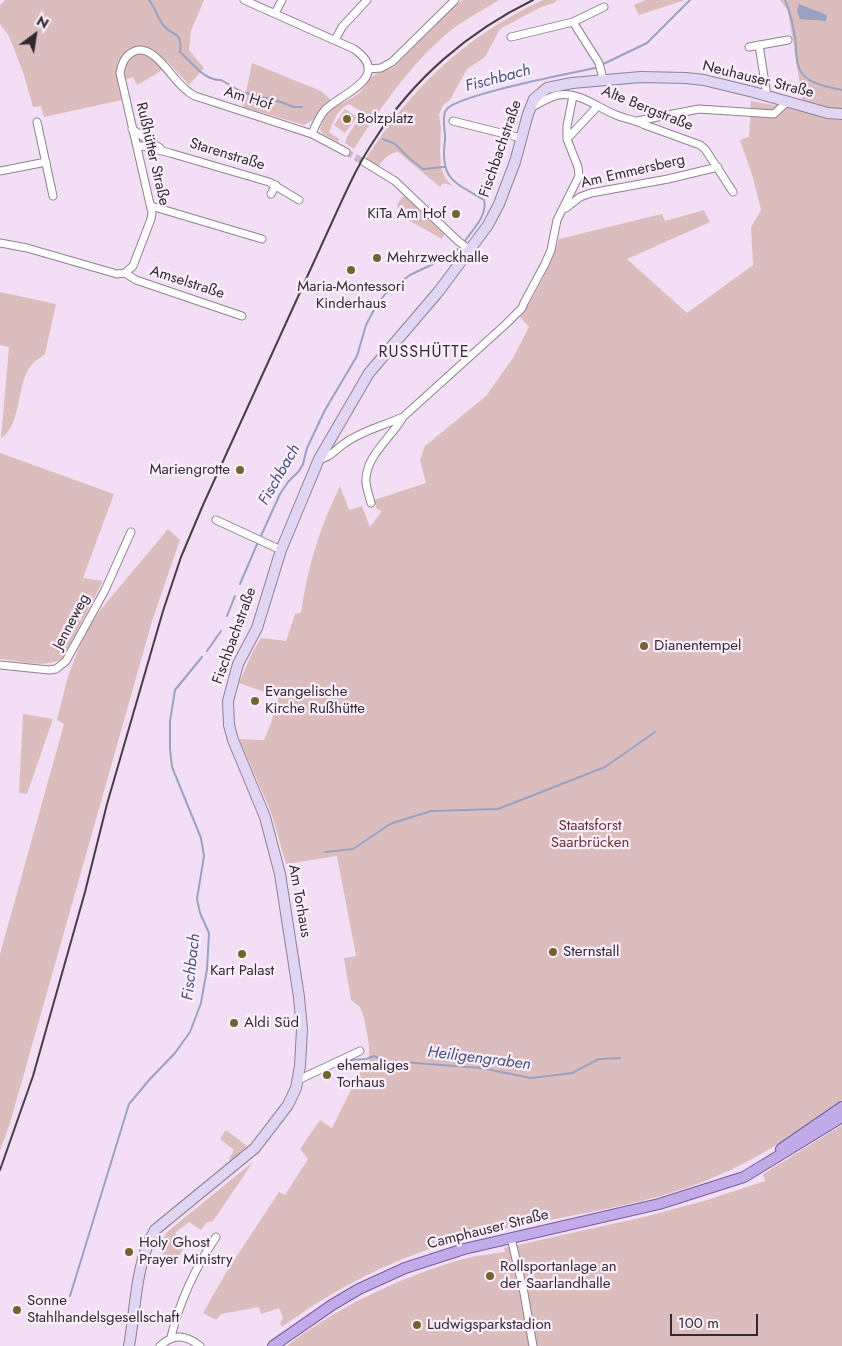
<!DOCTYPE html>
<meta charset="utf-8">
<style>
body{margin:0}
#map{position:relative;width:842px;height:1346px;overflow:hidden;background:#f3dff5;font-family:Jost,sans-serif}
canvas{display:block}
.north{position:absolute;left:10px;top:10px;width:50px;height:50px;-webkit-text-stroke:4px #fceffc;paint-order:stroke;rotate:31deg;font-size:14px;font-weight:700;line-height:20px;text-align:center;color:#312a32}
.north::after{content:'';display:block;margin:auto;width:18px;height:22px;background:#312a32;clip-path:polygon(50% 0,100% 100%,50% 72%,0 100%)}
.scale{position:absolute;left:670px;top:1314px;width:88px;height:22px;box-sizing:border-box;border:2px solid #312a32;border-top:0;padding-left:6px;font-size:15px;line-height:18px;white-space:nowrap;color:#312a32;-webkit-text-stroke:4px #fceffc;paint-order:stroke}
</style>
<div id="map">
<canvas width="842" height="1346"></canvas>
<div class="north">N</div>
<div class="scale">100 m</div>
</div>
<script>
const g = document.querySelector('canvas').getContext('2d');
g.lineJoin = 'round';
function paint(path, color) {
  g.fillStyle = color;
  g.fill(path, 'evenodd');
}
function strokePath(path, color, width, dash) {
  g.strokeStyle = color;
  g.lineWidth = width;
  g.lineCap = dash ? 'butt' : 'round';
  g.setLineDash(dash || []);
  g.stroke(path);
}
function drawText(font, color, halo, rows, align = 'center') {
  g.font = font + ' Jost,sans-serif';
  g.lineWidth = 4.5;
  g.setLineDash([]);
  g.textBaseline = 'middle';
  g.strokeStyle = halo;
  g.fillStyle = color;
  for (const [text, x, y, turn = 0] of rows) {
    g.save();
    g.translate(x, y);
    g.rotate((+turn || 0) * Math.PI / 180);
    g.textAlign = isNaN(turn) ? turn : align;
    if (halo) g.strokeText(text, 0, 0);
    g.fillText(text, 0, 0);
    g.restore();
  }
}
const green = new Path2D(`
 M5,0H204L191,31L189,50L204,68L189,85L167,61L161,71L137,85L133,77L118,83L122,100L44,117L41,106L33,107L24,75L9,36L0,24V5Z
 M463,0H499C480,12 459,22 442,38C407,69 379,110 354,149L345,143L348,135L363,113L349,104C337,109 334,121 329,132L339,139L338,142L323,134L320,129C330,100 345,107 362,90C366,86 369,78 374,75C381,71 389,71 395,66L454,6Z
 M543,0H557L554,3L541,7L500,29L485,57L467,69L450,100L443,105L439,115L441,128L440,151L441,168L446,179L453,186L443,183L440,187L398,152C389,153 383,159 379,166L365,160C411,88 465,36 543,0Z
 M646,0H685L639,15L634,5Z
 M780,0H842V1100C803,1128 764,1156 719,1175C638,1211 546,1216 462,1239C396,1257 337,1287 282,1327L280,1323L283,1318L279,1308L261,1314L259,1307L221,1314L216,1320L203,1313L227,1271L279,1192L285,1195L308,1159L300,1149L320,1120L332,1128L360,1072L369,1061V1045L364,1018L360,1007L351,1000L344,958L356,956L337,856L286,864L271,812L239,739L264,740L271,723L279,697L239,683L252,653L261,638L286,641L295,614L301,613C307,568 320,527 340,486L349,510L362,506L370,527L382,511L377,509L374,500L426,483L420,460L425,446L486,396L513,358L529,327L520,317C535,297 552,263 559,239L662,214L665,221L704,210L710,222L627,259L687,313L753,265L751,227L761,210L753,178L740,140L749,137L751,101L801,110L803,103L788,11Z
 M252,63L321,91L331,100C320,109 317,120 304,125L243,107Z
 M345,109L357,117L345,133L334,125Z
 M402,197H406L444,234L442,239L401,216L397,205Z
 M0,292L56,304L45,354C40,358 34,361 30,367C16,386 22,425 1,438L9,347L0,345Z
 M0,453L114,494L83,578L103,581L63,658C46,669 20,661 0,659Z
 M168,529L180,540L153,618L10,1123L0,1151V954L64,724L57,720L68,676L85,633L97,614Z
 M23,714L53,719L27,794L19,793Z
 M842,1125V1346H287C338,1306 405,1275 467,1258C479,1255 492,1254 505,1252L504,1248L648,1216L707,1200L765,1181L763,1174Z
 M226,1130L247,1146L231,1161L229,1159L234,1150L220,1139Z
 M253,1162L213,1221L206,1223L201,1230L189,1222L175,1233L187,1242L175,1263L162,1256L166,1248L159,1244L167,1232Z`);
const water = new Path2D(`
 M799,4L827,15L826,21L800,19L797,11Z`);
const stream = new Path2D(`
 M149,0C155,7 157,17 163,25C173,37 183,31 180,52C192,62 204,81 221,80L242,92L278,101L294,107H302
 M785,0C790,12 793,25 795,37C797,47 795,59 799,68C805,84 828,87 842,90
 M383,139L395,144L410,159L423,169L444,167
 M465,241C473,229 488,215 484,200C453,181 440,180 445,140C446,131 441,118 446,110C455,95 571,73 595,68L647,43L690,0
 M260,538L280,494L288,482L299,471L303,464L307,448L325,410L357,356L366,325L376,306L386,293L410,275L450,256L458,249
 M240,584L258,542
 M227,616L235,596
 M207,651L221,631
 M325,852L353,849L390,824L431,811L498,809L605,767L655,732
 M351,1060L366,1059L374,1056L385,1061
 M402,1062L481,1068L531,1078L572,1073L599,1059L620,1058
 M70,1296L129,1104L150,1079L175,1053L190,1032L201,1003L207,969L209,933L200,913L197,899L204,856L201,838L172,767L170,749V721L175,690L202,657`);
const streetTunnel = new Path2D(`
 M346,152L364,162`);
const street = new Path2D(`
 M244,0L354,49C394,77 340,94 325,110C319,117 315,126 312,134
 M275,13L282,0
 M573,22L599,63L603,79
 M511,37L573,22L604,7
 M335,40L342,27L367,0
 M759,45L767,96
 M749,47L788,40
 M368,69L381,68L392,62L455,0
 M530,108C539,104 548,97 558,95C579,91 598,108 616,115C626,119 635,120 645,125L700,145L705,149L733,192
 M453,121L521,138
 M637,121L699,109L774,114L787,102
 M37,122L53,196
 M132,129L160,148
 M567,139L595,109
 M137,147L142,146L170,153L269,182L299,200
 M364,162L395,181L458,241L470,250
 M0,171L46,162
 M271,194L276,185
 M151,206L262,239
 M566,208L580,197L591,193L668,179L718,167
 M0,243L27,248L117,274L125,273L133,266L151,219L152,213L120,73C122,63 125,55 135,51C154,44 172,79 185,89C188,92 191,94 195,96L312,134L346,152
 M125,273L136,280L242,316
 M319,459C329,459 337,448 345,443C363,430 383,426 403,417
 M371,503C369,496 367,490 366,483C364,457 392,437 403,417L506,324L522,308L524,303L545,264L551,250L557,220L579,176L578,167L567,139V126L573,96
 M216,520L281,550
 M0,665L49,670L56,669L66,661L105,590L131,532
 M298,1080L360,1051
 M511,1238L524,1293L533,1346
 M171,1337C180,1300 195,1268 216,1237
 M160,1346C174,1333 186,1335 200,1346`);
const secondary = new Path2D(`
 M129,1346C136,1308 135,1264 155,1230L255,1148L288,1105L296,1088L300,1066L302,1029L299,997L280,874L265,817L233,740L229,725L228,701L238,664L257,628L281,550L319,459L369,373L439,291L488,225L499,204L515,162L528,114L534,99L547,88L572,83L641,77L686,78L704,80L753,92L828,113L842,114`);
const primary = new Path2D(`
 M781,1149L842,1107
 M273,1346L332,1305L359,1289L405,1268L464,1249L659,1204L744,1177L842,1117`);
const rail = new Path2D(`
 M0,1170L33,1076L85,892L107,804L163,611L181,557L203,505L338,209C349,185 360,161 375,139C413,79 469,31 533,0`);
const markers = [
 [347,119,5,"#716431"],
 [456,214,5,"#716431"],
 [377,258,5,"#716431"],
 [351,270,5,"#716431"],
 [240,470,5,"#716431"],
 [644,646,5,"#716431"],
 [255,701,5,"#716431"],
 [553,952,5,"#716431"],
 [242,954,5,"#716431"],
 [234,1023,5,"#716431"],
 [327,1075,5,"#716431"],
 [129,1252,5,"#716431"],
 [490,1276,5,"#716431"],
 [17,1310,5,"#716431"],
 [417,1325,5,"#716431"]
];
const streetNames = [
 ["Neuhauser Straße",758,80,14],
 ["Am Hof",248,99,17],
 ["Alte Bergstraße",647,109,22],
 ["Fischbachstraße",501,149,-71],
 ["Rußhütter Straße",152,154,77],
 ["Starenstraße",227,155,17],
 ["Am Emmersberg",633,172,-13],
 ["Amselstraße",187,283,18],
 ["Jenneweg",72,622,-62],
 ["Fischbachstraße",235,636,-70],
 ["Am Torhaus",299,901,80],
 ["Camphauser Straße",488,1230,-14]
];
const poiNames = [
 ["Bolzplatz",357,119],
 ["KiTa Am Hof",446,214,"right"],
 ["Mehrzweckhalle",387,258],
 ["Maria-Montessori",351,287,"center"],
 ["Kinderhaus",351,304,"center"],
 ["Mariengrotte",230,470,"right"],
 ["Dianentempel",654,646],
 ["Evangelische",265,692],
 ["Kirche Rußhütte",265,709],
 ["Sternstall",563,952],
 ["Kart Palast",242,971,"center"],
 ["Aldi Süd",244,1023],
 ["ehemaliges",337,1066],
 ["Torhaus",337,1083],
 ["Holy Ghost",139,1243],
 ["Prayer Ministry",139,1260],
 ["Rollsportanlage an",500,1267],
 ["der Saarlandhalle",500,1284],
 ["Sonne",27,1301],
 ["Stahlhandelsgesellschaft",27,1318],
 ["Ludwigsparkstadion",427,1325]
];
const parkNames = [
 ["Staatsforst",590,826],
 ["Saarbrücken",590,843]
];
const waterNames = [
 ["Fischbach",498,79,-15],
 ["Fischbach",280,475,-60],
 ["Fischbach",192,967,-84],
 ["Heiligengraben",479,1059,7]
];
const neighbourhoodNames = [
 ["RUSSHÜTTE",424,353]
];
paint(green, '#dbbdbe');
paint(water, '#99a2c2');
strokePath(stream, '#99a2c2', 2);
strokePath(streetTunnel, '#ccbbce', 7, [7, 3.5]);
strokePath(street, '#917f92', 9);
strokePath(secondary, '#917f92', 12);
strokePath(primary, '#745b9f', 12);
strokePath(street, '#fff', 7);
strokePath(secondary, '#e0d6f4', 10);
strokePath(primary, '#c1ace9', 10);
strokePath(rail, '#473e48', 2);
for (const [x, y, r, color] of markers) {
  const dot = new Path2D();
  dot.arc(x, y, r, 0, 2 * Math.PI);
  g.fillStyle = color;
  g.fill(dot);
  strokePath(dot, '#fceffc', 2);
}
drawText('15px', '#312a32', '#fceffc', streetNames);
drawText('15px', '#312a32', '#fceffc', poiNames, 'left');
drawText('15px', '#683236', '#fceffc', parkNames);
drawText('italic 16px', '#45517f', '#fceffc', waterNames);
g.letterSpacing = '1px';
drawText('16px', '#312a32', '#fceffc', neighbourhoodNames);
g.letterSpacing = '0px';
</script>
